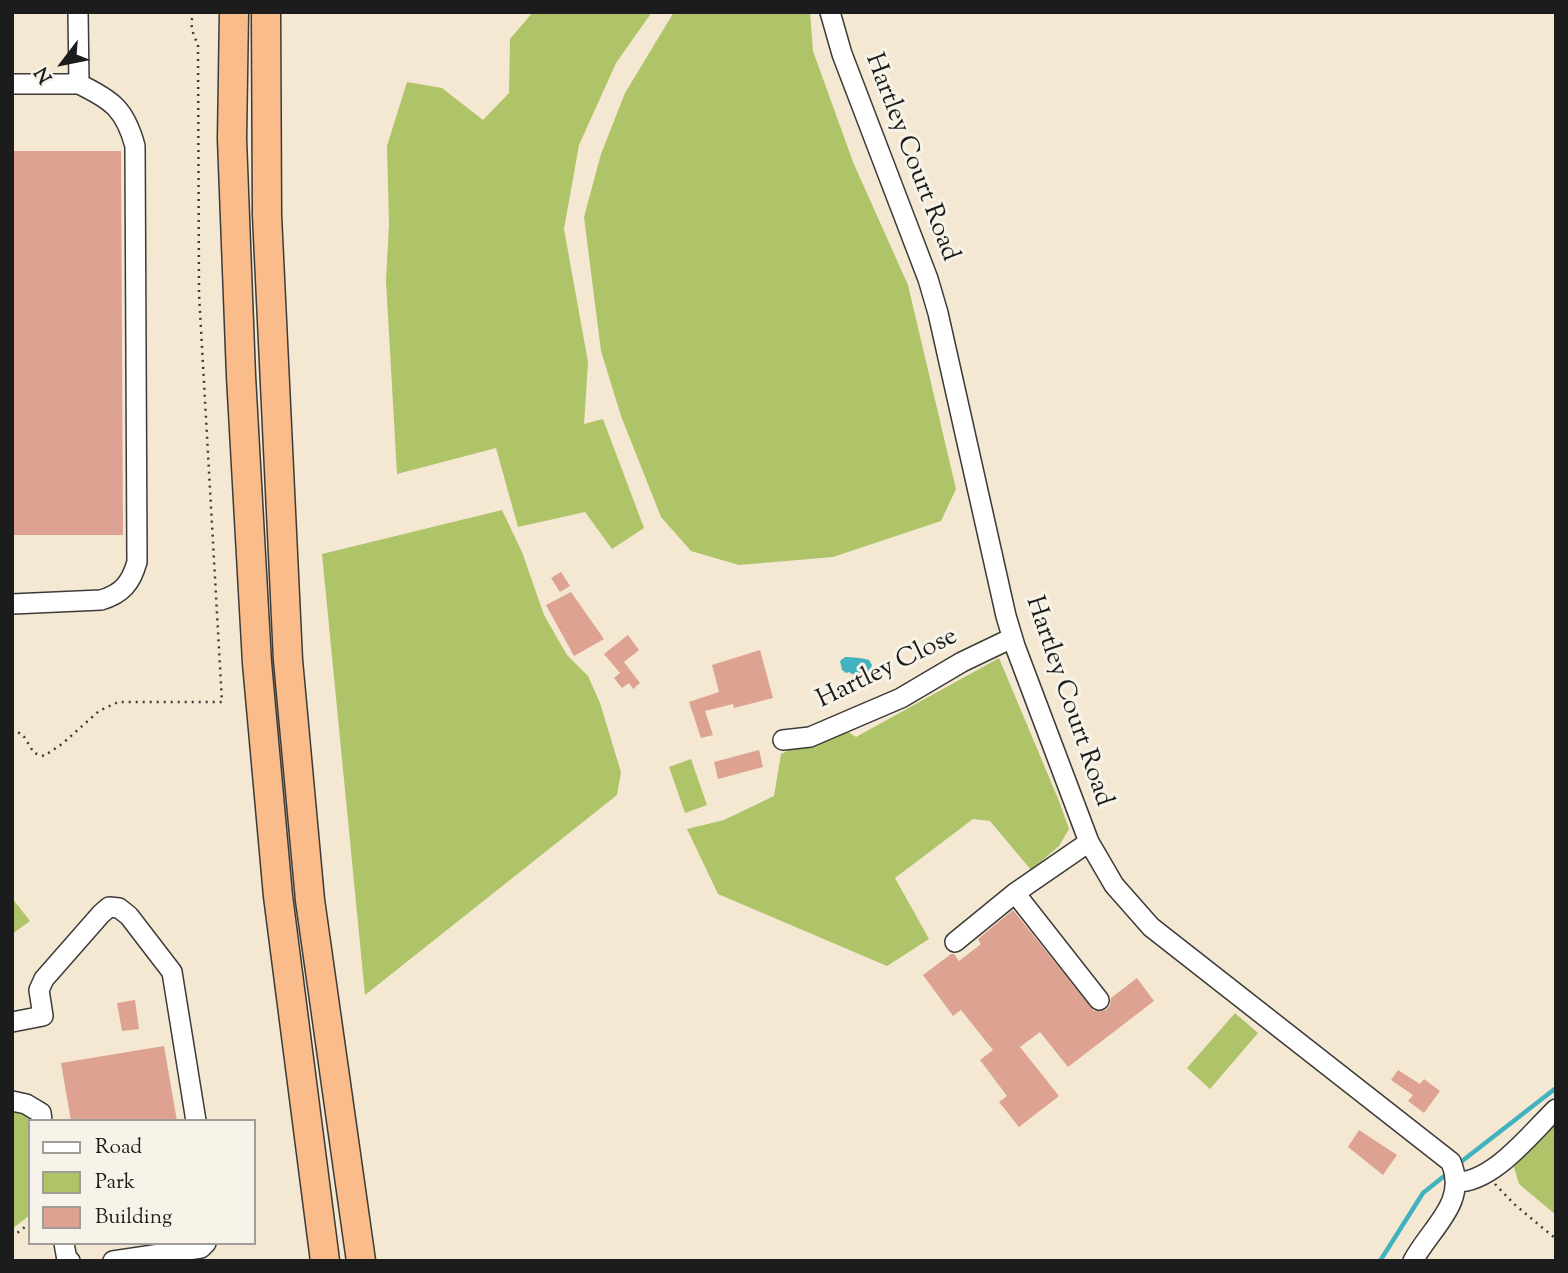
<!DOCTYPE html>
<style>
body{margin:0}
#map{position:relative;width:1568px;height:1273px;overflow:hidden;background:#f4e8d3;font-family:"Sorts Mill Goudy",serif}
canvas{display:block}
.frame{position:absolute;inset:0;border:14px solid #1c1c1c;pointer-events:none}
.legend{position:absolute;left:28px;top:1119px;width:228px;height:126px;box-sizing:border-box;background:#f7f3e8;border:2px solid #9f9d96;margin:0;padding:9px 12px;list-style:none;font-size:21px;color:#1c1c1c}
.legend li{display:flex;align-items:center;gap:14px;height:35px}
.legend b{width:35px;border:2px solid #9f9d96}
.north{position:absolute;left:28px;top:28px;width:70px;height:70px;-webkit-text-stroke:5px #f7f3e8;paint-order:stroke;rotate:238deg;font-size:19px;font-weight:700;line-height:28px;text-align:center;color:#1c1c1c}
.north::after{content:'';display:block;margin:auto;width:24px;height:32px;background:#1c1c1c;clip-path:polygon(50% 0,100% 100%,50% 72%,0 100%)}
</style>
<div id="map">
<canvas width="1568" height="1273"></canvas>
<div class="frame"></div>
<ul class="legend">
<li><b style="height:9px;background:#fff"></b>Road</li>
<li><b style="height:19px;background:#afc368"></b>Park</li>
<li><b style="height:19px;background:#dda291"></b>Building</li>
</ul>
<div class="north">N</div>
</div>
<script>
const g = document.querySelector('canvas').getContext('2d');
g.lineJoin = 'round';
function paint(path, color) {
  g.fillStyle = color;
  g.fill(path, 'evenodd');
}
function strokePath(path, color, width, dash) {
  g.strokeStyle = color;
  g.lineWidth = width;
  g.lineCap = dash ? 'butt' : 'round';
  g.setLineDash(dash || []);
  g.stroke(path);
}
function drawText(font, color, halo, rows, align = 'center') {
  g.font = font + ' "Sorts Mill Goudy",serif';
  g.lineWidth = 6;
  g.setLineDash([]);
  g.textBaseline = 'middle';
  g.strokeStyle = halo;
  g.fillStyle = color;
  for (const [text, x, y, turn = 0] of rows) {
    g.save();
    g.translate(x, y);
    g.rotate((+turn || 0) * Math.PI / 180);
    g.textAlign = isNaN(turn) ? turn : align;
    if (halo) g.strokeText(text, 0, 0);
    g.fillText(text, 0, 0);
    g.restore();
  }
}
const green = new Path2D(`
 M533,12H652L616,63L579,145L564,229L588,362L584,424L603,419L644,528L612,549L585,512L518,527L496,448L397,474L386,281L389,224L387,146L407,82L442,88L483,120L509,93L510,39Z
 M674,12H810L813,51L853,162L908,285L956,489L941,521L833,557L739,565L691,551L661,517L621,416L601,351L584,217L601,154L625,93Z
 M502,510L522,552L544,615L567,655L588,676L600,703L621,772L617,795L365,995L322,554Z
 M999,658L1059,801L1069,829L1059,846L1031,870L990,821L973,819L895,878L929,939L887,966L718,894L687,829L724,820L774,796L781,754L839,726L856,737Z
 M691,759L707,805L685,813L669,767Z
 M12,898L30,921L12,934Z
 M1235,1013L1258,1033L1210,1089L1187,1068Z
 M12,1106L37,1121H30V1215L12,1229Z
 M1556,1124V1215L1519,1184L1513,1164Z`);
const water = new Path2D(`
 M845,657C850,657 864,658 869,660L872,665C869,677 858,679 849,672L846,673L842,670L840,661Z`);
const stream = new Path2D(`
 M1457,1165L1556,1088
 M1380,1261L1423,1193L1448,1173`);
const building = new Path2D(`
 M12,151H121L123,535H12Z
 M561,572L570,586L560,592L551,578Z
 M571,592L604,639L574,656L546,605Z
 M628,635L639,650L624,662L640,683L633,689L629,683L622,688L614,678L620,673L604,654Z
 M760,650L773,698L734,708L733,704L705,711L713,735L701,738L689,702L719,692L712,665Z
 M759,750L763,767L718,779L714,762Z
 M1013,910L1094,1011L1106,1010L1110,1005L1111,998L1137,978L1154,1001L1068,1067L1040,1032L1020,1047L1059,1096L1019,1127L999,1102L1007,1096L980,1060L993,1050L961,1010L953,1016L923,975L951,954H954L959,961L981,944L978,939Z
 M135,1000L139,1029L122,1031L117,1003Z
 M164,1046L177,1121H71L61,1063Z
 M1398,1070L1420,1084L1424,1079L1440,1091L1424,1113L1408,1101L1413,1095L1391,1080Z
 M1359,1130L1397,1155L1383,1175L1348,1147Z`);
const path = new Path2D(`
 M12,729L23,735L34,753L44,756L62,744L99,711L118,702H222L199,294L198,44C193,35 188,22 195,12
 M1495,1184L1514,1204L1556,1239
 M12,1237L30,1223`);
const minor = new Path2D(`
 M830,12L842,54L928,279L938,313L1006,616L1015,646L1089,842L1114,885L1151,927L1451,1162C1468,1203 1431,1227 1413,1261
 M12,84H79L78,12
 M12,604L101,600C122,594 131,583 137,562L135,146C125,109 112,100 79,84
 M783,740L810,737L901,698L962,662L1012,638
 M1015,893L1099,1000
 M955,942L1015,893L1089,842
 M12,1022L43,1016L39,990L44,979L101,914L109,907L119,908L129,916L172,972L196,1121
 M12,1101L26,1104L41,1113L42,1121
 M1456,1182C1493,1183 1531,1133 1556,1109
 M64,1243L67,1260L70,1261
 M113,1261L201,1248L206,1243`);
const highway = new Path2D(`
 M234,12L232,139L241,376L257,663L278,896L325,1261
 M266,12L267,215L288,660L310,900L361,1261`);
const streetNames = [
 ["Hartley Court Road",910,158,69],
 ["Hartley Close",888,670,-26],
 ["Hartley Court Road",1067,702,71]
];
paint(green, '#afc368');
paint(water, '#43b2bf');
strokePath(stream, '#43b2bf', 4.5);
paint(building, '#dda291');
strokePath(minor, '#3c3b37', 22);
strokePath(highway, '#3c3b37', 31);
strokePath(path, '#3c3b37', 2.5, [2, 5]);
strokePath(minor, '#fff', 19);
strokePath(highway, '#fabc8b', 28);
drawText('26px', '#1c1c1c', '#f7f3e8', streetNames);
</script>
